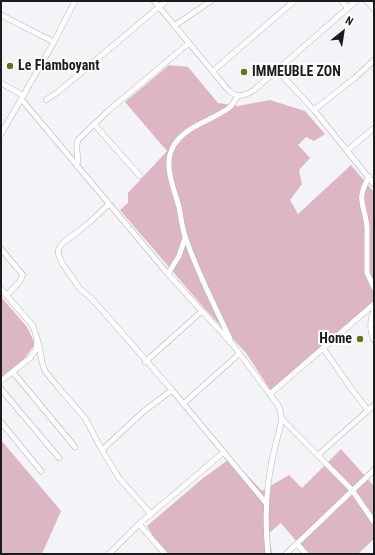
<!DOCTYPE html>
<style>
body{margin:0}
#map{position:relative;width:375px;height:555px;overflow:hidden;background:#f4f4f8;font-family:"Roboto Condensed",sans-serif}
canvas{display:block}
.frame{position:absolute;inset:0;border:2px solid #1c1c1d;pointer-events:none}
.north{position:absolute;left:323px;top:12px;width:40px;height:40px;-webkit-text-stroke:3px #fff;paint-order:stroke;rotate:30deg;font-size:11px;font-weight:700;line-height:16px;text-align:center;color:#1c1c1d}
.north::after{content:'';display:block;margin:auto;width:14px;height:18px;background:#1c1c1d;clip-path:polygon(50% 0,100% 100%,50% 72%,0 100%)}
</style>
<div id="map">
<canvas width="375" height="555"></canvas>
<div class="frame"></div>
<div class="north">N</div>
</div>
<script>
const g = document.querySelector('canvas').getContext('2d');
g.lineJoin = 'round';
function paint(path, color) {
  g.fillStyle = color;
  g.fill(path, 'evenodd');
}
function strokePath(path, color, width, dash) {
  g.strokeStyle = color;
  g.lineWidth = width;
  g.lineCap = dash ? 'butt' : 'round';
  g.setLineDash(dash || []);
  g.stroke(path);
}
function drawText(font, color, halo, rows, align = 'center') {
  g.font = font + ' "Roboto Condensed",sans-serif';
  g.lineWidth = 4;
  g.setLineDash([]);
  g.textBaseline = 'middle';
  g.strokeStyle = halo;
  g.fillStyle = color;
  for (const [text, x, y, turn = 0] of rows) {
    g.save();
    g.translate(x, y);
    g.rotate((+turn || 0) * Math.PI / 180);
    g.textAlign = isNaN(turn) ? turn : align;
    if (halo) g.strokeText(text, 0, 0);
    g.fillText(text, 0, 0);
    g.restore();
  }
}
const green = new Path2D(`
 M169,65L188,67L218,103L238,106L270,100L305,111L325,134L314,141L306,137L298,145L310,158L299,170L302,184L290,200L298,214L351,165L374,192V302L271,391L246,353L204,308L120,210L128,203V193L167,151L125,102Z
 M1,297L27,327L35,344L25,358L1,378Z
 M1,440L61,511L42,554H1Z
 M341,449L374,486V539L358,554H307L281,523L269,533L272,554H164L147,526L202,479L231,458L262,491L289,475L302,488Z`);
const minor = new Path2D(`
 M154,1L229,91C238,98 245,96 254,90L356,1
 M342,1L347,8
 M367,1L374,9
 M1,15L54,42
 M174,26L211,1
 M277,70L314,110L374,184
 M213,71L294,1
 M1,83L24,96
 M22,100L168,274L233,345L278,405C285,418 279,430 276,443C266,480 264,516 268,554
 M46,100L58,92L166,1
 M314,110L356,77L374,60
 M94,124L140,176
 M1,134L54,42L75,1
 M347,151L374,128
 M77,166C79,156 75,147 78,140L108,111L189,43
 M369,177C355,201 365,204 367,227V273L374,288
 M109,204L90,222L63,243L59,248L58,253L62,263L80,289L91,298L102,310L172,390L266,503
 M1,249L23,275L20,281L7,295
 M168,274L179,256L185,238
 M1,289L33,326L39,345L42,362L45,371L58,387L85,418L102,450
 M374,310C370,320 369,330 374,340
 M230,339C215,306 198,274 186,239C182,229 181,217 179,207C174,187 162,165 174,145C187,125 211,121 229,108C232,106 235,100 238,96
 M323,348L353,391L368,410
 M145,362L202,311
 M13,372L75,447
 M1,381L30,358L36,350L37,340
 M1,389L59,458
 M270,394L374,304
 M183,404L239,354
 M282,419L352,490L374,522
 M1,422L41,471
 M318,455L374,405
 M151,514L119,478L102,450L144,411L172,390
 M139,524L165,554
 M297,544L306,554
 M109,554L139,524L224,452
 M286,554L374,470`);
const markers = [
 [10,66,4,"#65731f"],
 [244,72,4,"#65731f"],
 [360,339,4,"#65731f"]
];
const poiNames = [
 ["Le Flamboyant",18,66],
 ["IMMEUBLE ZON",252,72],
 ["Home",352,339,"right"]
];
paint(green, '#dcb6c5');
strokePath(minor, '#b3b3b7', 6);
strokePath(minor, '#fff', 5);
for (const [x, y, r, color] of markers) {
  const dot = new Path2D();
  dot.arc(x, y, r, 0, 2 * Math.PI);
  g.fillStyle = color;
  g.fill(dot);
  strokePath(dot, '#fff', 1.5);
}
drawText('bold 14px', '#1c1c1d', '#fff', poiNames, 'left');
</script>
